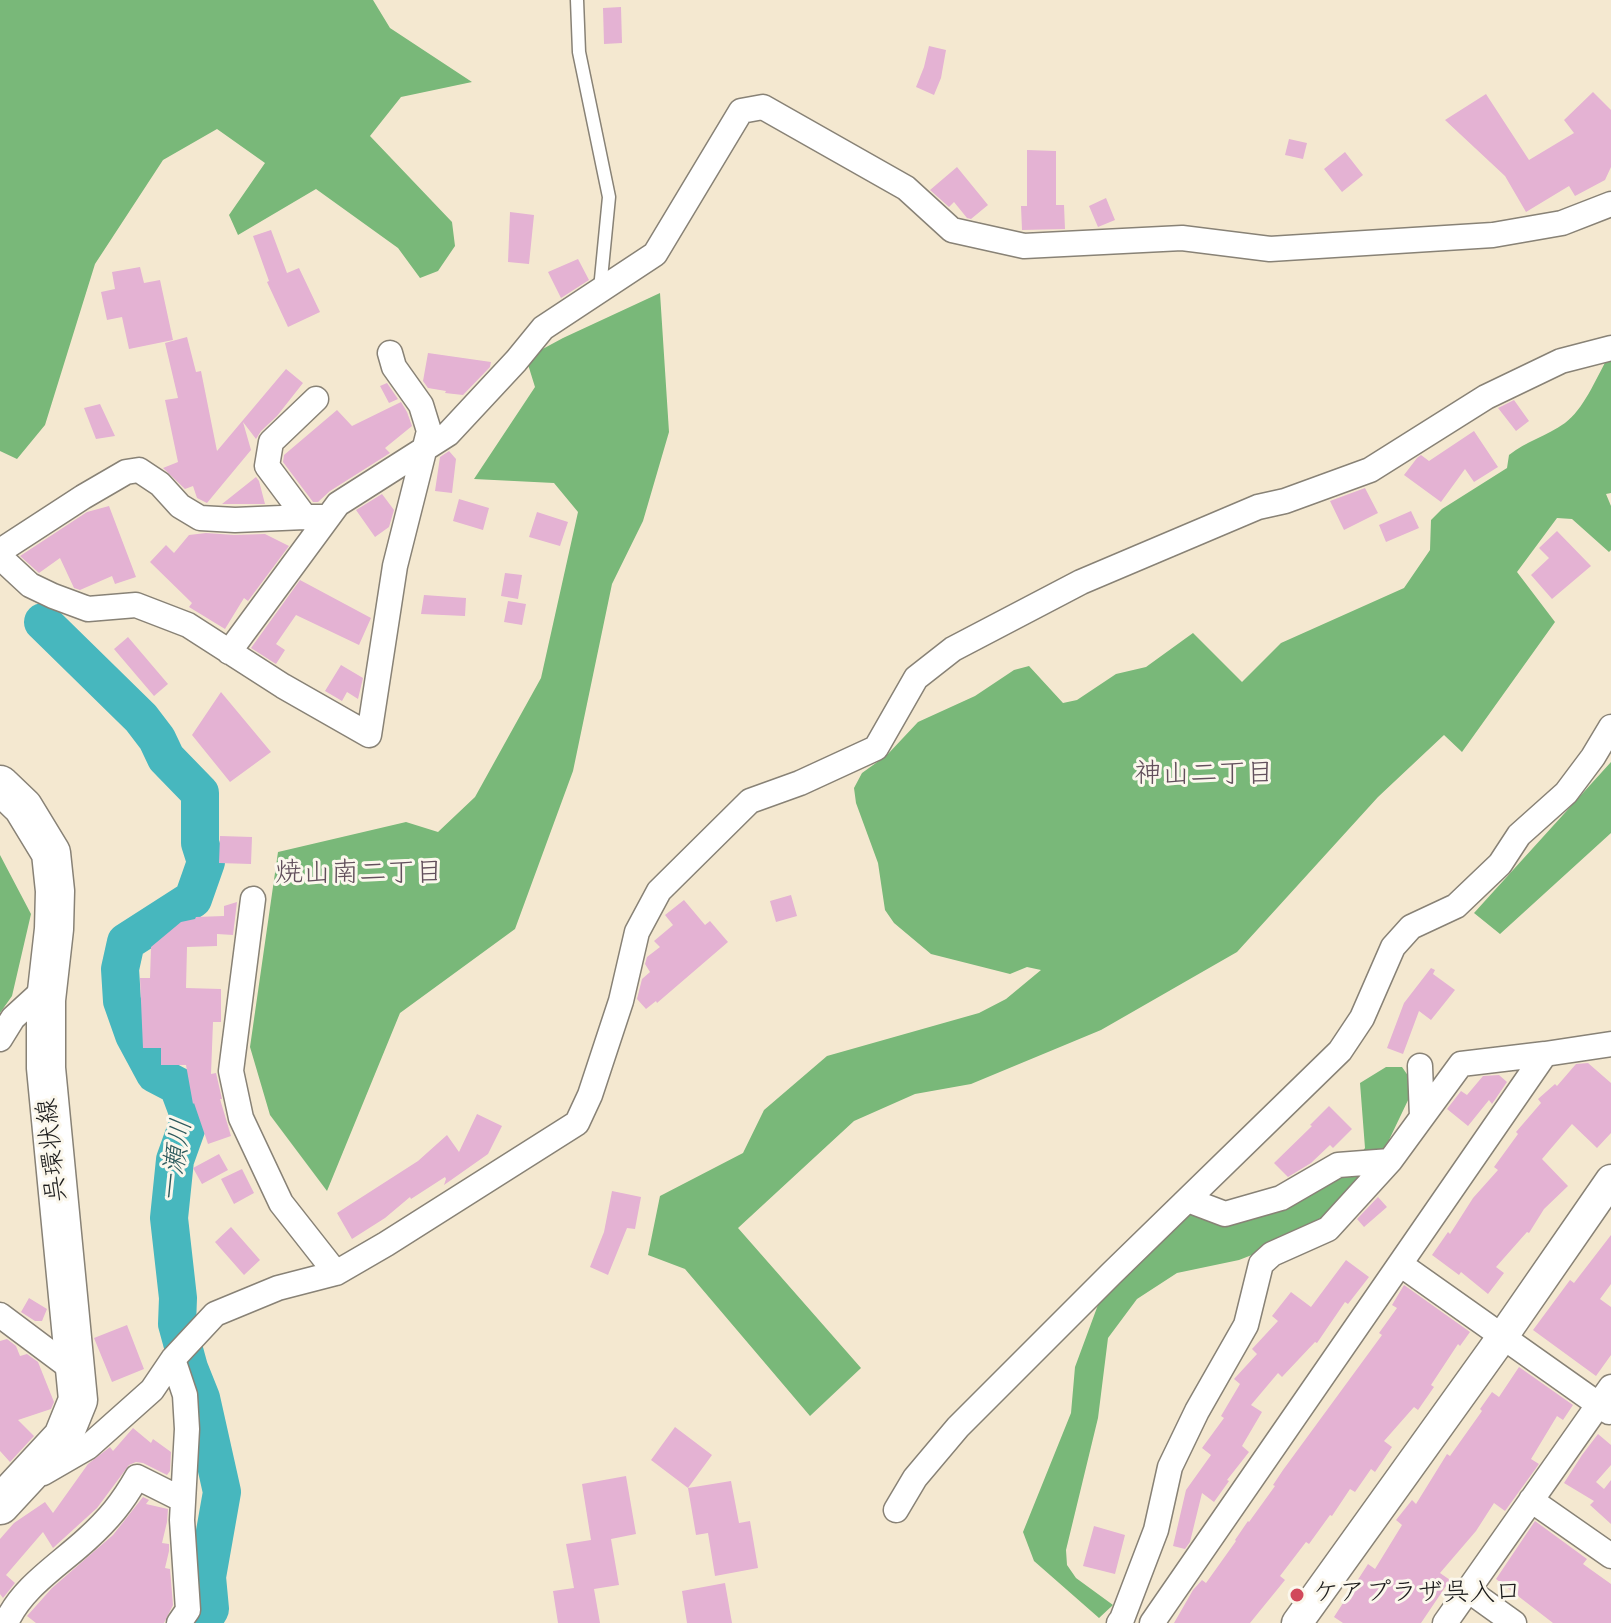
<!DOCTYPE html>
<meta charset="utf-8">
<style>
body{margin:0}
canvas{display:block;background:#f4e8d0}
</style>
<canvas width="1611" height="1623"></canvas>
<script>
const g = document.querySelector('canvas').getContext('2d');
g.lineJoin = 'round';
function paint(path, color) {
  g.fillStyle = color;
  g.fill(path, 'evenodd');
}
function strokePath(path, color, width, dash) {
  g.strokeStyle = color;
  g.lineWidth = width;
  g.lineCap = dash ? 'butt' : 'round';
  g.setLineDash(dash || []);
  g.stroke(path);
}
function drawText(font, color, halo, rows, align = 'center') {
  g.font = font + ' "Architects Daughter","Klee One",sans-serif';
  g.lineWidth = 6;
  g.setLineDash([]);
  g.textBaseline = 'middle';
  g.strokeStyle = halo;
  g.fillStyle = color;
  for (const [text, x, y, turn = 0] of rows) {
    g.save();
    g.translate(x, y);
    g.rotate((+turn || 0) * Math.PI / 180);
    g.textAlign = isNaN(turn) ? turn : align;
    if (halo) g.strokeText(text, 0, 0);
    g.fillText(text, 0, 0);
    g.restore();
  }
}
const forest = new Path2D(`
 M0,0H373L390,28L472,82L401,97L370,136L452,222L455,246L438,271L420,278L398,248L316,189L238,235L229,215L265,163L217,129L163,160L95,264L45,425L17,459L0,451Z
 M660,293L669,432L643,521L612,584L573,771L515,929L400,1013L327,1191L270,1115L250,1047L278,852L406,822L438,832L475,797L541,678L578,512L554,483L474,479L535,387L526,358L563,338Z
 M1611,358V493L1606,494L1611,506V550L1609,552L1572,519L1557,518L1517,572L1555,622L1462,752L1444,735L1378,797L1237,952L1101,1030L971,1084L915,1094L854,1121L738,1228L861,1368L810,1416L685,1269L648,1255L660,1196L743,1153L764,1110L827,1056L979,1013L1006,999L1041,970L1027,967L1010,974L931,954L894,923L885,910L878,863L856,803L854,788L862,773L887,755L918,722L975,696L1014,670L1029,666L1063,703L1077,700L1116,674L1146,667L1193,633L1242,682L1281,643L1404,588L1430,550L1431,520L1442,509L1507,468L1509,455C1526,441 1547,436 1565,423C1583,410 1596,379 1607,359Z
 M1611,762V833L1500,934L1474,913Z
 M0,855L31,914L12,996L0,1013Z
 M1386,1067H1402L1411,1080L1410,1096L1389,1140L1361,1181L1311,1232L1239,1260L1177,1273L1137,1299L1108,1338L1098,1418L1066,1550L1067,1565L1076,1578L1113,1605L1099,1618L1034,1561L1023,1532L1071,1413L1075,1367L1102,1294L1186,1212L1218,1219L1356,1160L1365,1148L1360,1083Z`);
const river = new Path2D(`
 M43,622L141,718L157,739L166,758L200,793V843L206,862L193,899L126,942L120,969L122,1001L134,1035L155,1074L178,1086L190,1118L175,1160L169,1218L178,1298L177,1324L189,1368L201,1398L222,1492L207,1577L210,1609L202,1623`);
const building = new Path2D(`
 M621,7L622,43L604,44L603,8Z
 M929,46L946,50L941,78L934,95L916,87L924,67Z
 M1593,92L1611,110V167L1605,180L1575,196L1569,186L1526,212L1505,176L1445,120L1486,94L1529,160L1574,133L1564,120Z
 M1289,139L1307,143L1303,159L1285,155Z
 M1027,150L1056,151V205H1064L1065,229L1022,230L1021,206H1027Z
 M1345,152L1363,175L1342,192L1324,169Z
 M957,167L988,205L971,219L967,218L954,202L949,207L930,190Z
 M1106,198L1115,220L1098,227L1089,206Z
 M510,212L534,215L529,264L508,262Z
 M271,230L287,273L299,268L320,312L288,327L267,282L269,281L253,236Z
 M578,259L589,280L561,298L548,272Z
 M140,267L144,283L160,280L173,340L129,349L122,317L107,320L101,292L115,289L112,272Z
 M187,337L196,372L201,371L217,451L286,369L303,383L277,416L261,431L256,439L243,422L251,450L207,503L197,498L193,486L185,489L163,468L178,462L165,400L178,398L165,343Z
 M428,353L491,362L490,367L463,395L445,393L446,391L428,388L423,381Z
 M387,383L398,399L389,403L380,386Z
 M1514,400L1529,421L1516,431L1498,408Z
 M401,402L407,412L412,426L385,448L390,453L330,491L318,502H313L283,462L284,455L337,410L352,426Z
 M100,404L115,436L96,439L84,408Z
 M1474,431L1498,467L1474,482L1465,469L1441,502L1404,475L1417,458L1421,455L1429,461Z
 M449,451L456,459L452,493L435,491L440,457Z
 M256,477L259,481L265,504H222Z
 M1365,488L1378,513L1344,530L1330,501Z
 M382,494L394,510L389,527L375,537L356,510Z
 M459,499L489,508L483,530L453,521Z
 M109,506L136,577L115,584L112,576L80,590L74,588L60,558L39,573L20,556L87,512Z
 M1411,511L1419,528L1386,542L1379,525Z
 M537,512L568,522L560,546L529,537Z
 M1557,531L1591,566L1552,599L1531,575L1549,558L1539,548Z
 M206,533L234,535L265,534L289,546L248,601L244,598L225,629L189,607L192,603L150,562L166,545L174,553L189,535Z
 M505,573L522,575L518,599L501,596Z
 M300,580L371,618L359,645L296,615L276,644L285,650L276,664L251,648Z
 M424,595L466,598L465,616L421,614Z
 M508,601L526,604L522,625L504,622Z
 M128,637L168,684L154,696L114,649Z
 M341,665L363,678L358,699L347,692L342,701L325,691Z
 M221,692L271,752L230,782L192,735Z
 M220,836L252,837L251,864L219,863Z
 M791,895L797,916L776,922L770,901Z
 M684,900L705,925L710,921L728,942L657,1003L656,1001L646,1009L637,999L642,979L650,972L645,964L647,957L660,947L654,941L673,925L665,915Z
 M237,902L233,935L217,934V946L187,947L186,988L221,989V1022H213L211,1074L216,1073L222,1099H220L231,1136L208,1144L194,1103L193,1104L186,1065H161V1048H143L140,978H150L151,947L181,922L195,919L196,917L224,916V906Z
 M1431,968L1435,970L1433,974L1455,990L1431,1020L1419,1011L1403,1054L1387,1048L1404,1003Z
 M1588,1063L1611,1083V1133L1597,1148L1572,1124L1542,1159L1568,1186L1544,1209L1529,1233L1527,1232L1496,1267L1504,1273L1488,1294L1461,1272L1459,1275L1432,1255L1448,1232L1450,1234L1473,1198L1498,1170L1494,1167L1518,1134L1516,1132L1541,1103L1538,1099L1555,1084L1557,1086L1576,1064Z
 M1499,1075L1507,1082L1492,1104L1489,1100L1468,1126L1447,1109L1461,1091L1467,1095L1483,1076Z
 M1329,1106L1352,1129L1333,1148L1330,1145L1311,1163L1288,1177L1274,1163L1312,1126L1310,1125Z
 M477,1114L502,1126L488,1154L444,1185L446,1179L445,1177L411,1199L410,1197L385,1218L352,1239L337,1213L418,1161L447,1135L459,1152Z
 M219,1154L228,1170L202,1184L193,1168Z
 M242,1169L254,1193L234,1204L221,1179Z
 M612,1191L641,1197L635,1229L627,1228L608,1275L590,1267L604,1232Z
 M1378,1197L1387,1207L1364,1227L1357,1219Z
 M231,1227L260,1260L244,1275L215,1242Z
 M1611,1235V1284L1600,1299L1611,1307V1355L1596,1376L1533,1330L1570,1280L1574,1283Z
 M1346,1260L1369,1277L1348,1304L1345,1302L1317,1343L1315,1342L1282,1377L1278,1373L1251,1405L1262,1412L1242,1446L1249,1452L1227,1480L1229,1481L1214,1502L1202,1493L1190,1542L1185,1549L1173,1546L1186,1490L1211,1455L1202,1448L1224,1418L1221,1416L1240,1384L1234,1379L1257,1354L1252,1349L1278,1321L1272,1316L1291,1292L1311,1307Z
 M1404,1285L1470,1332L1460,1346L1458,1344L1431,1385L1434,1387L1418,1410L1414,1407L1384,1441L1392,1447L1375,1472L1371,1469L1355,1492L1350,1489L1332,1516L1330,1515L1309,1544L1306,1542L1280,1576L1285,1580L1250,1623H1174L1193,1590L1202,1580L1206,1583L1236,1541L1235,1540L1248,1521L1249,1522L1275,1486L1273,1485L1283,1470L1382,1335L1379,1333L1397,1308L1392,1305Z
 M29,1298L47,1309L42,1321H35L21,1312Z
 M127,1325L144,1369L112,1382L94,1338Z
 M7,1339L16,1346L20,1356L27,1354L38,1362L54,1402L51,1409L18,1420L34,1436L10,1462L0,1451V1341Z
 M1519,1367L1573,1405L1563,1420L1557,1416L1531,1459L1539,1464L1505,1511L1494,1503L1476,1531L1440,1573L1450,1580L1421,1623H1343L1334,1617L1368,1564L1375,1569L1402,1525L1396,1520L1412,1500L1416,1504L1447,1454L1450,1456L1482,1411L1480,1409L1492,1392L1499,1397Z
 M675,1427L712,1455L688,1488L651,1460Z
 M133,1428L151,1443L153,1439L171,1452L170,1471L167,1475L143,1463L136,1462L129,1465L97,1508L53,1548L43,1532L6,1575L15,1583L3,1598L0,1594V1539L14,1523L45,1502L53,1513L88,1464L110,1447L113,1451Z
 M1598,1434L1611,1445V1465L1596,1482L1604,1489L1611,1480V1524L1590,1505L1594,1501L1564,1483L1582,1455Z
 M626,1476L636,1534L611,1539L619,1585L594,1589L600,1623H558L553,1591L574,1588L566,1544L591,1540L582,1484Z
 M731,1481L739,1523L750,1521L758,1568L715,1576L708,1533L696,1535L688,1488Z
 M143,1497L149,1500L146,1504L168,1509L167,1522L162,1543L169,1544V1551L165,1568L170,1569L173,1605L164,1623H36L27,1616L52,1588L113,1535Z
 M1535,1521L1587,1559L1583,1564L1611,1584V1623H1553L1496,1579Z
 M1094,1526L1125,1535L1115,1574L1083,1566Z
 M725,1583L732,1623H687L682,1591Z`);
const service = new Path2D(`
 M577,0L579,52L609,197L600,289`);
const minor = new Path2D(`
 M305,517L267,466L271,442L316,399
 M0,551L83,497L126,472L139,470L160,484L180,506L200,518L235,520L305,517H326
 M0,557L30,585L53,596L88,609L136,605L188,625L283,686L369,735L395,566L429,431L421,405L394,367L390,353
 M229,652L338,504L448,434L516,361L543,328L655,254L741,111L763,107L906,188L952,230L1024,246L1182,238L1270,249L1493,235L1562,223L1611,204
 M253,899L231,1071L241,1118L281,1203L336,1273
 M0,1039L13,1018L48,986
 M1420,1066L1422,1117
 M1188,1200L1225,1214L1281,1198L1338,1165L1390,1161
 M1400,1264L1609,1412
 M0,1315L76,1372
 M173,1359L185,1395L187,1429L182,1520L188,1610L179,1623
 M43,1473L88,1447L152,1390L173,1359L215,1314L278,1288L336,1273L386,1244L577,1123L590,1095L621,1001L637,932L659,891L750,801L800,783L876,748L916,678L953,649L1081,582L1258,507L1285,501L1370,470L1486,397L1561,361L1611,348
 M1531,1500L1611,1556
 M896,1510L915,1478L958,1427L1111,1274L1340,1051L1362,1018L1393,947L1411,927L1456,906L1500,864L1519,835L1566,793L1593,757L1611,727
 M1468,1590L1514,1623
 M6,1623C22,1587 59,1565 87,1539C109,1519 122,1503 137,1477L183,1500
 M1119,1623L1122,1619L1156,1530L1170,1467L1197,1411L1246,1325L1261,1264L1272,1254L1328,1229L1390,1161L1461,1064L1545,1054L1611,1044
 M1152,1623L1545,1054
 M1445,1623L1611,1387`);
const tertiary = new Path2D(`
 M1297,1623L1503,1336L1611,1180`);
const primary = new Path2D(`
 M0,785L23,807L51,853L55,891L54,929L46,1000V1068L78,1400L63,1437L0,1505`);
const markers = [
 [1297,1595,8,"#d1495b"]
];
const streetNames = [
 ["呉環状線",54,1150,-96]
];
const poiNames = [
 ["ケアプラザ呉入口",1313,1595]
];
const neighbourhoodNames = [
 ["神山二丁目",1204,776],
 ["焼山南二丁目",359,875]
];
const waterNames = [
 ["一瀬川",178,1161,-81]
];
paint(forest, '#79b879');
strokePath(river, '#47b7be', 38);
paint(building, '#e4b2d3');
strokePath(service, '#888276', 15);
strokePath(minor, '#888276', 27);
strokePath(tertiary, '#888276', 33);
strokePath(primary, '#888276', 41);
strokePath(service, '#fff', 12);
strokePath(minor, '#fff', 24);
strokePath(tertiary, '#fff', 30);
strokePath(primary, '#fff', 38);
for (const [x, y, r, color] of markers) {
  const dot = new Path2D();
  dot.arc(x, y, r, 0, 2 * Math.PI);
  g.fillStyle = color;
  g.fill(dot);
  strokePath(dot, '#fbf7ec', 3);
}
drawText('26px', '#1c1c1c', '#fbf7ec', streetNames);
drawText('26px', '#1c1c1c', '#fbf7ec', poiNames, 'left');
drawText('28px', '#62505c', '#fbf7ec', neighbourhoodNames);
drawText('italic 28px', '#2d5a5d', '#fbf7ec', waterNames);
</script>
